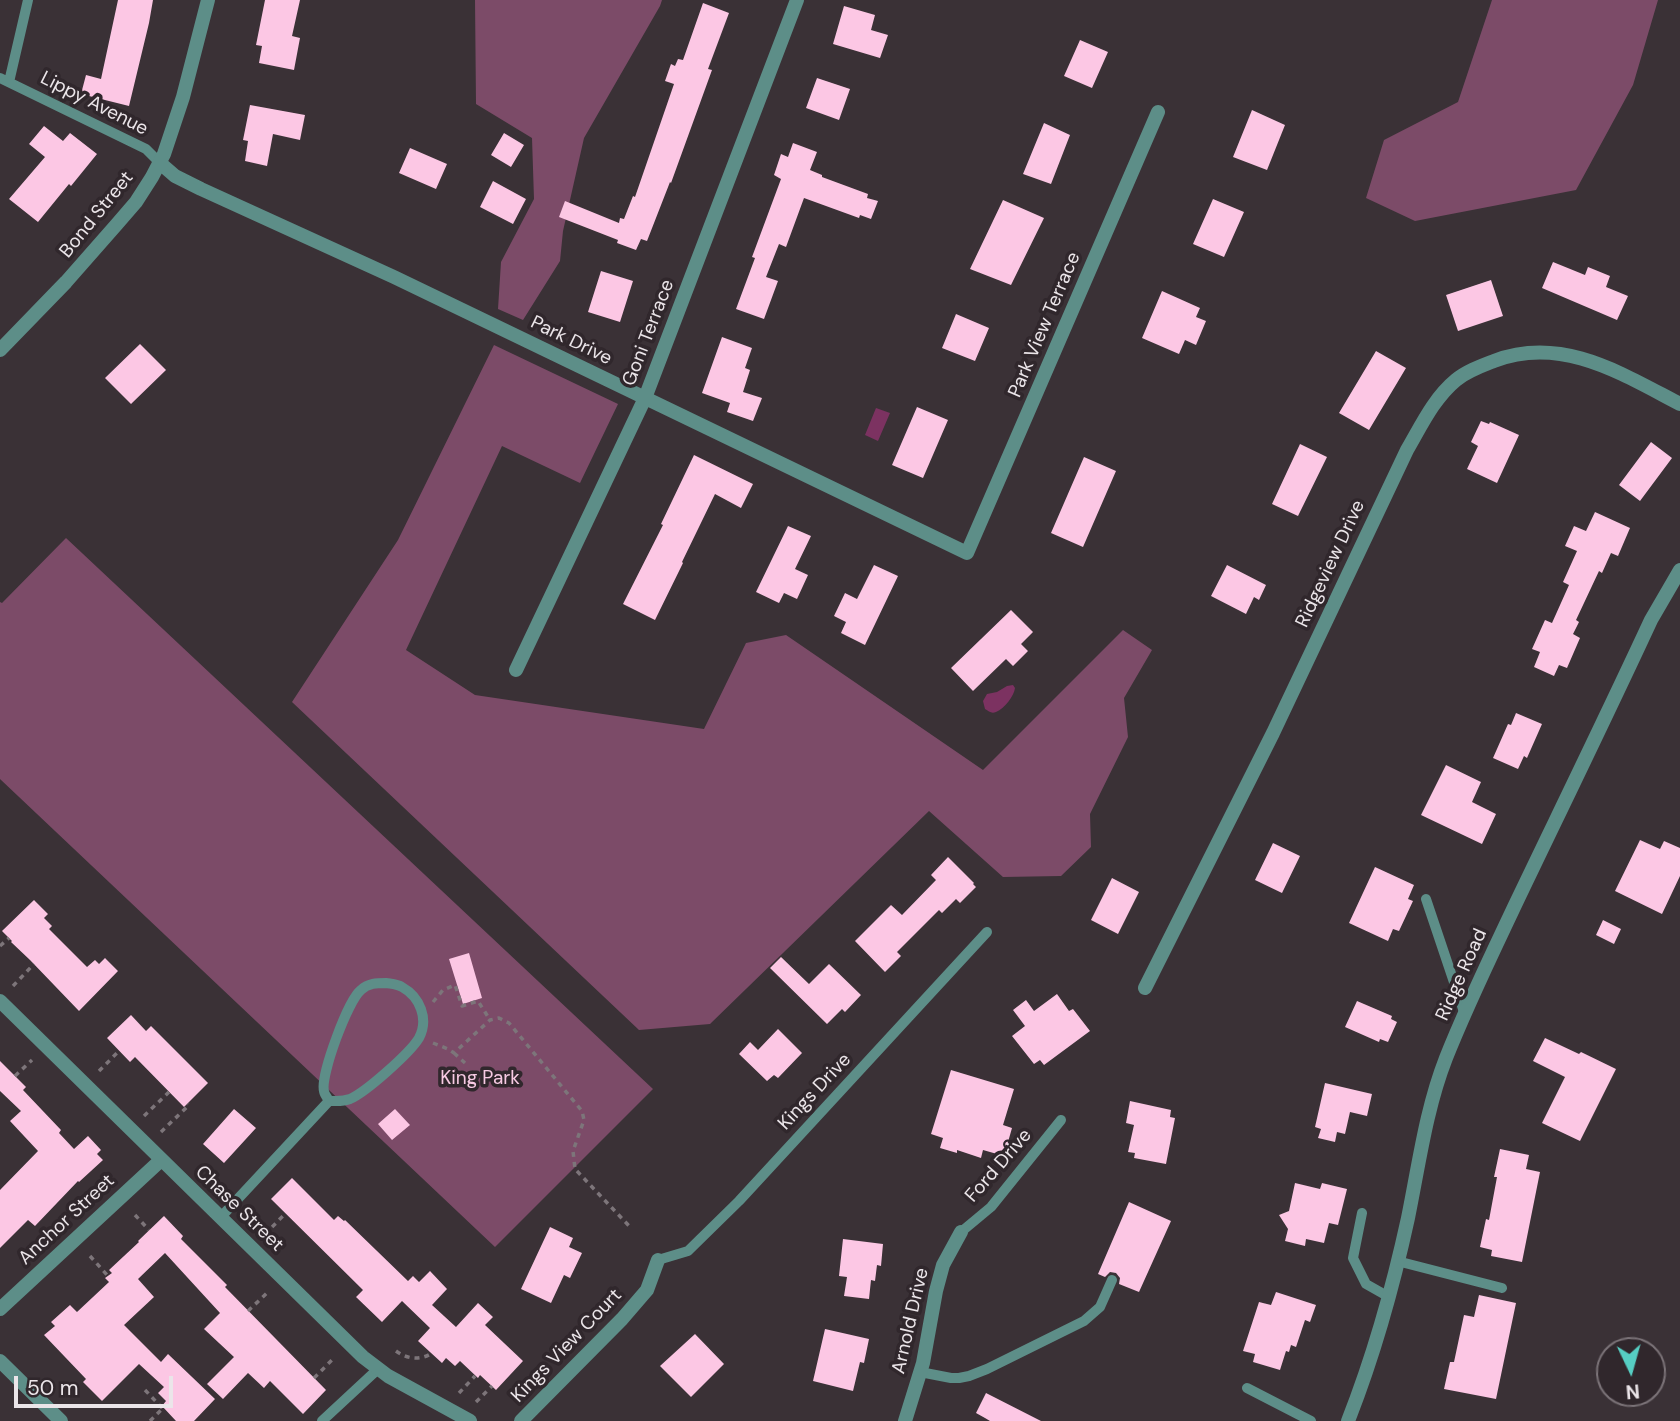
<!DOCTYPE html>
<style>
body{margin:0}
#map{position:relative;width:1680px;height:1421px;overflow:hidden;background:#3a3136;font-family:"DM Sans",sans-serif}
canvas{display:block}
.north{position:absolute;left:1596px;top:1337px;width:70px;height:70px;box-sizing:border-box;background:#30272c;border:2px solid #7b7378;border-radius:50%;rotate:175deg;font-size:19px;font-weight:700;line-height:28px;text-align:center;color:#ebe5e9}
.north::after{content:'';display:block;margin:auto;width:24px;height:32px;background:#56cec3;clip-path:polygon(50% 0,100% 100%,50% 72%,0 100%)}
.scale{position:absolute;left:14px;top:1376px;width:159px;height:32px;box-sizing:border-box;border:4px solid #ebe5e9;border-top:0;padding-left:9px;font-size:21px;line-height:24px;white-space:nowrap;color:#ebe5e9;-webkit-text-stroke:5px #30272c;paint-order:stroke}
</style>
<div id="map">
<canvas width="1680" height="1421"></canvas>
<div class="north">N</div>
<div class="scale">50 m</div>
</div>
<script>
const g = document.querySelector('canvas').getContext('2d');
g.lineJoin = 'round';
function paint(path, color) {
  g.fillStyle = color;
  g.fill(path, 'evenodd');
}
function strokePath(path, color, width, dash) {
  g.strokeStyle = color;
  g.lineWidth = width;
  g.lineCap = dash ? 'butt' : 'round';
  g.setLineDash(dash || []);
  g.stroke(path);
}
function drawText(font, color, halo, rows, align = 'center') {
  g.font = font + ' "DM Sans",sans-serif';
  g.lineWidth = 7;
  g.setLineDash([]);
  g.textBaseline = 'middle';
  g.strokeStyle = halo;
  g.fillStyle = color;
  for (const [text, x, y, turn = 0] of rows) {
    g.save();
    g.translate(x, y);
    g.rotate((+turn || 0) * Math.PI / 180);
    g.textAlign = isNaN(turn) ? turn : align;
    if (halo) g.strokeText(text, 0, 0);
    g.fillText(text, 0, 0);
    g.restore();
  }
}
const green = new Path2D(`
 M475,0H662L660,6L584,138L563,231L560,261L523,320L498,309L501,262L534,199L532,138L476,104Z
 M1492,0H1658L1633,85L1576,190L1415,221L1366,198L1384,140L1458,102Z
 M494,345L618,404L580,483L502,446L406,650L475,695L704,729L746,643L786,635L983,770L1123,630L1152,650L1124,698L1128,737L1090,814L1091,847L1061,876L1003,877L929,811L710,1024L639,1030L292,702L398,540Z
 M66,538L653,1089L495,1247L0,779V602L2,603Z`);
const water = new Path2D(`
 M876,408L890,413L878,441L865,435Z
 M1013,685L1015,688C1014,696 1005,708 996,712C991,714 989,711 985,709L983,701L987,694L997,692L1007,686Z`);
const building = new Path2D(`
 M118,0H153L149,23L129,106L81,94L86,75L101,79Z
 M265,0H300L292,36L300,38L294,70L259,63L262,46L256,45Z
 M703,3L729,13L708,69L712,70L671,183L670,182L647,241L641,239L636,250L617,243L618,240L559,217L565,201L619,223L620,218L624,219L633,196L635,197L674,84L665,81L671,64L675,66L678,59L683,60Z
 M844,6L875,15L871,30L888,35L880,58L833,44Z
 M1080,40L1108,52L1092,88L1064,76Z
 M817,78L850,89L839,120L806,108Z
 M250,105L305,115L300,140L273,134L267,166L245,161L248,141L243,140Z
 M1252,110L1285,125L1267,170L1233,157Z
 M1044,123L1070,135L1051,184L1023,174Z
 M44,126L63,141L70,133L97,154L71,186L69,184L38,222L9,199L45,157L29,144Z
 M504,133L524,145L511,167L491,155Z
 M793,143L817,152L810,170L822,175V177L868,194L867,198L878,201L871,219L860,215L859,218L804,198L786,247L779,244L766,277L778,281L764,319L736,309L755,258L752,257L781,179L774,175L781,154L788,157Z
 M410,148L447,164L436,189L399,173Z
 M493,181L526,199L513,224L480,207Z
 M1213,199L1244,212L1224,257L1193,244Z
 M1003,200L1044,218L1011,285L970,269Z
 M1553,262L1585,275L1588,267L1610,276L1606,287L1628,296L1617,320L1542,288Z
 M601,271L633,281L620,322L588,312Z
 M1491,280L1503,316L1458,331L1446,295Z
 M1162,291L1200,308L1196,317L1206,321L1196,345L1185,340L1179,354L1142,338Z
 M956,314L989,328L975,361L942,348Z
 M722,337L752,348L745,368L750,370L743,392L762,398L753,421L727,412L730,403L702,393Z
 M140,344L166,370L131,404L105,378Z
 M1376,351L1406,368L1369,430L1339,413Z
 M917,407L948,420L923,478L892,465Z
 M1481,421L1489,424L1490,422L1519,435L1497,483L1467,469L1478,446L1471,442Z
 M1651,442L1672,458L1640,501L1619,485Z
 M1300,444L1327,457L1298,516L1272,504Z
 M694,455L753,484L741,508L715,494L682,562L683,563L655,620L623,604L663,525L661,524Z
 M1084,457L1116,471L1083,547L1051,533Z
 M1595,512L1630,528L1618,556L1611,553L1602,573L1599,571L1576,620L1579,622L1573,634L1580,638L1567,668L1559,665L1554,676L1534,667L1540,652L1532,649L1545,620L1552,623L1569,585L1563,582L1577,551L1565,546L1574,526L1586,531Z
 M788,526L811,536L795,569L808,575L797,599L784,593L779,603L756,592Z
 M874,565L898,576L865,645L841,633L846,622L834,616L845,593L857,599Z
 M1227,565L1266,585L1259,600L1254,597L1246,614L1211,596Z
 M1011,610L1033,632L1021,644L1028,651L1013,666L1006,659L973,691L951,668Z
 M1516,713L1542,724L1527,758L1524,756L1518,769L1493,758L1508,724L1511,725Z
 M1446,765L1481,782L1472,802L1496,814L1482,844L1421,815Z
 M1640,840L1660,849L1664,841L1680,848V876L1662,914L1615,891Z
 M1273,843L1300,856L1282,893L1255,880Z
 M948,857L974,883L973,884L976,887L960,903L956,899L942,913L939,910L897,952L901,956L885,972L855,941L891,905L902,915L936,880L931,875Z
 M1375,867L1414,885L1408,899L1413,901L1399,931L1393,929L1388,941L1349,923Z
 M1112,878L1139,892L1118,934L1091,920Z
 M34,900L48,914L44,918L52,926L49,929L87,967L95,960L99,964L105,958L118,971L79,1011L30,960L11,942L12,941L2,931Z
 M1603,920L1621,929L1614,944L1596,935Z
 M469,953L482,998L463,1004L449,959Z
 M781,957L809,984L829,964L861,995L845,1012L842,1009L827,1024L770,968Z
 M1057,994L1069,1011L1073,1009L1090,1031L1044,1065L1040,1060L1034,1064L1012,1036L1025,1026L1013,1010L1026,1000L1034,1011Z
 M1357,1001L1392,1016L1391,1019L1397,1022L1388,1042L1380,1039L1379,1042L1345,1027Z
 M131,1015L146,1031L151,1026L208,1083L184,1107L135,1057L130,1062L107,1038Z
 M778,1029L802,1053L778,1078L774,1075L767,1081L739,1054L750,1042L758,1050Z
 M1545,1038L1579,1054L1581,1052L1616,1069L1580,1141L1542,1123L1565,1077L1533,1061Z
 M0,1061L26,1087L23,1090L61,1130L59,1133L74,1149L88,1136L101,1150L97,1154L103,1160L79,1182L78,1181L35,1226L28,1220L0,1248V1190L38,1151L10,1121L21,1111L0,1091Z
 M951,1070L1014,1089L1003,1125L1012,1128L1004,1156L983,1150L981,1158L957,1150V1153L940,1148L943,1138L931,1134Z
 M1325,1083L1372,1094L1367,1116L1350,1112L1345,1134L1337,1132L1335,1142L1318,1138L1321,1129L1315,1127Z
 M1130,1101L1171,1110L1170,1117L1175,1118L1166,1164L1134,1158L1135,1153L1128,1152L1134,1125L1126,1123Z
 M234,1109L256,1128L224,1163L203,1144Z
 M395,1109L410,1125L392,1140L378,1124Z
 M1500,1149L1529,1155L1526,1169L1540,1172L1522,1262L1491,1256L1492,1250L1480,1247L1486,1219L1489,1220L1497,1177H1494Z
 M292,1178L334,1220L338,1216L344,1221L345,1220L408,1281L413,1276L419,1282L430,1271L447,1289L432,1305L456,1327L478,1303L493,1317L485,1325L523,1361L496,1390L480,1375L478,1378L460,1361L455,1366L446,1358L442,1363L418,1341L430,1328L402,1301L382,1322L356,1297L363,1290L271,1199Z
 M1295,1183L1320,1189L1322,1183L1347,1189L1338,1225L1329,1223L1324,1243L1306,1239L1305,1246L1285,1241L1288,1229L1279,1215L1289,1211Z
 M1129,1202L1171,1221L1139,1292L1119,1284L1120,1278L1116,1273L1110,1272L1105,1277L1098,1274Z
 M164,1216L183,1236L181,1239L227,1285L225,1287L326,1390L303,1414L270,1381L264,1388L248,1373L223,1399L207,1384L234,1357L204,1329L220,1313L165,1253L138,1279L154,1297L124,1325L161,1362L168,1354L215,1399L194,1421H176L162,1406L166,1401L158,1393L164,1387L139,1364L102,1401L83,1382L86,1379L44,1335L55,1326L51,1322L70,1305L77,1312L109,1282L105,1278L112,1273L109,1270L139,1242L138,1241Z
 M550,1227L573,1238L569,1247L582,1253L570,1278L564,1275L551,1303L521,1289Z
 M843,1239L883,1244L881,1266L877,1265L875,1281L871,1280L869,1299L844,1296L847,1277L839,1276Z
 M1276,1292L1316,1305L1310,1322L1305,1320L1296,1347L1291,1345L1289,1352L1286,1351L1280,1370L1253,1362L1255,1354L1243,1351L1259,1302L1271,1305Z
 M1479,1295L1516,1303L1496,1399L1444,1389L1450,1362H1454L1464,1315L1474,1317Z
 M825,1329L869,1339L864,1363L860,1362L853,1391L813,1381Z
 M695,1334L724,1364L691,1397L660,1366Z
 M986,1393L1041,1421H990L985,1418L976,1413Z`);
const path = new Path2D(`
 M0,946L9,938
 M13,986L34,964
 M433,1002L443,990L455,985L462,1006L478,1001L490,1020
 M433,1043L448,1049L454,1053L490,1020L499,1018L509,1023L582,1111L584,1120L573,1151L575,1169L632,1229
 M454,1053L465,1063
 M99,1071L119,1051
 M15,1076L32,1060
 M144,1116L169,1092
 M161,1132L189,1105L188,1104
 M135,1215L149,1230
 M265,1234L286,1213
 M90,1256L108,1276
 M248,1311L268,1292
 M396,1351C407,1359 420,1361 432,1353
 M314,1378L335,1357
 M145,1390L163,1409
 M459,1393L475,1376
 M476,1402L492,1386
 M150,1421L162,1409`);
const lane = new Path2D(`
 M0,78L146,149L160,163
 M9,82L28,0
 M1426,899L1465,1015
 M386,983C392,984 397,984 402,987C420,997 429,1019 419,1038C410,1053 366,1092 350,1099C342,1102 337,1101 329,1101C327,1097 324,1094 324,1091C320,1076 348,1000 361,990C368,983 377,983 386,983Z
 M1362,1213L1353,1258L1366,1284L1389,1297
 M220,1218L329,1101
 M961,1232L991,1207L1061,1120
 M658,1260L688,1251L739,1201L987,932
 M1397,1261L1502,1288
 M920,1372L951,1378H959L969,1376L987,1369L1084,1321L1100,1307L1112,1280
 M1247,1388L1311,1421
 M322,1421L378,1369`);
const street = new Path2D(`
 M160,163L175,176L201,189L394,277L967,553L1158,112
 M0,350L66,282L117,224L136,202L152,177L164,154L183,97L208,0
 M516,670L645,398L797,0
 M1145,988L1273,733L1407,450C1421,426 1434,398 1456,380C1467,371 1481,366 1494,361C1562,335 1622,374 1680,404
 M0,1001L363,1357L388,1376L470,1421
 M0,1309L161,1160
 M0,1361L61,1421
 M521,1421L622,1319L647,1290L658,1260
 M905,1421L923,1363L936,1291L943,1265L961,1232
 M1348,1421C1374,1355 1393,1287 1408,1218C1419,1164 1426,1109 1446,1058C1467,1005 1492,954 1516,903C1561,809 1607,715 1651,620L1680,570`);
const streetNames = [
 ["Lippy Avenue",94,104,27],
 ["Bond Street",97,215,-51],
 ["Park View Terrace",1045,325,-67],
 ["Goni Terrace",649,333,-69],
 ["Park Drive",571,341,26],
 ["Ridgeview Drive",1331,564,-65],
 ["Ridge Road",1462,975,-66],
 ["Kings Drive",815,1092,-47],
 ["Ford Drive",999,1166,-49],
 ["Chase Street",239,1209,44],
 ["Anchor Street",67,1220,-43],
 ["Arnold Drive",911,1321,-77],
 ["Kings View Court",567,1346,-46]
];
const parkNames = [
 ["King Park",480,1079]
];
paint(green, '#7c4b68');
paint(water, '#7c3261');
paint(building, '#fcc7e4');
strokePath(path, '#7d757a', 3.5, [5, 5]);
strokePath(lane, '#5d8e88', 10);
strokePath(street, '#5d8e88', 14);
drawText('19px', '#ebe5e9', '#30272c', streetNames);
drawText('19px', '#f7cae3', '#30272c', parkNames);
</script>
